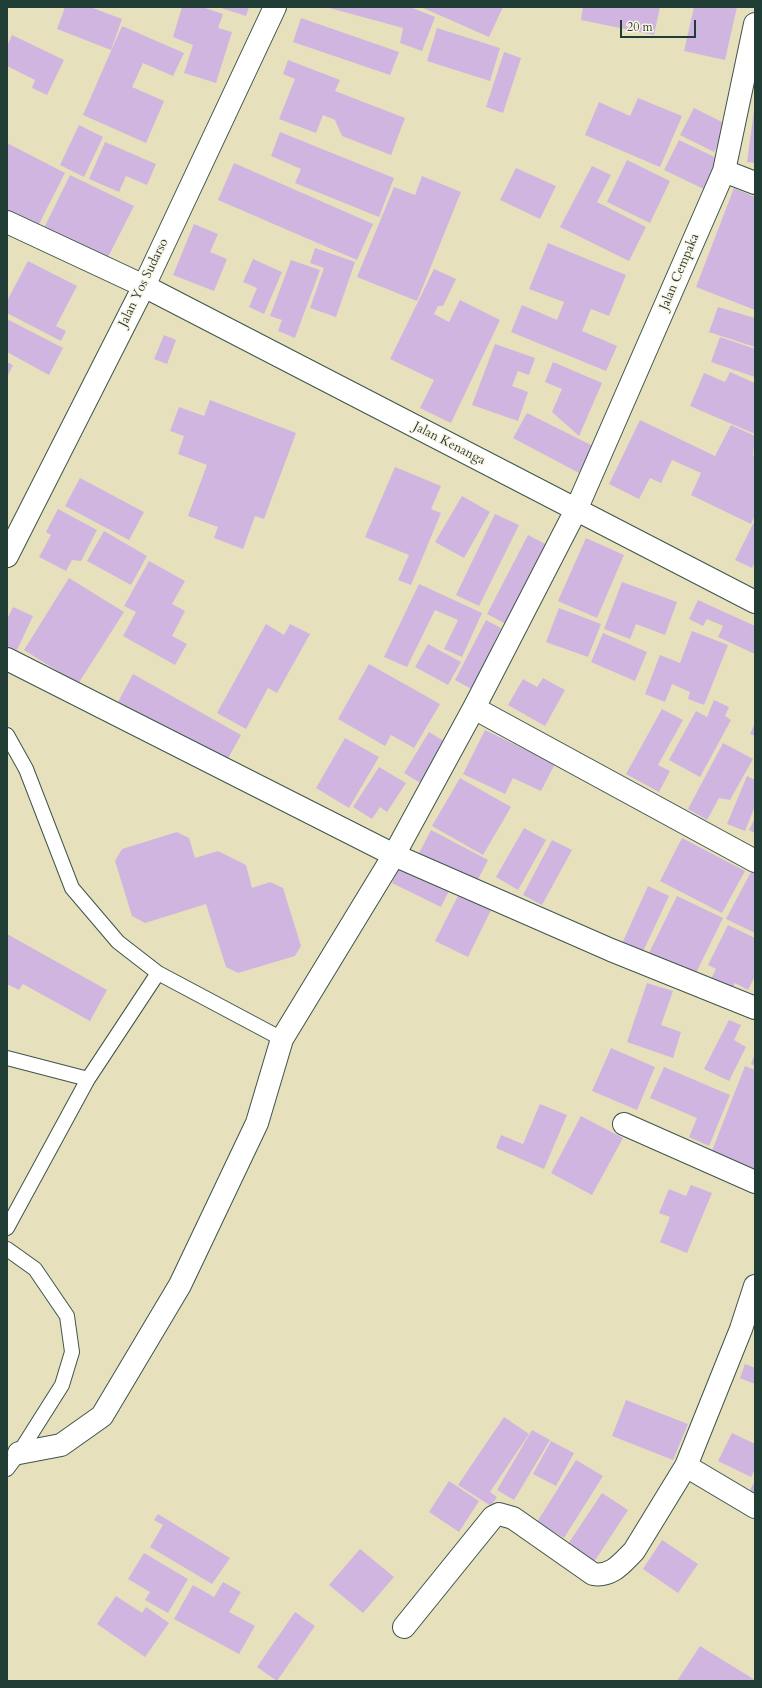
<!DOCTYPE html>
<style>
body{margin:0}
#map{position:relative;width:762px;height:1688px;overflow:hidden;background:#e7e0bd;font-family:Cardo,serif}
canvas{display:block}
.frame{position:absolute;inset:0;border:8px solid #1f3d34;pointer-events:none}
.scale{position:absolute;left:620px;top:20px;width:76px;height:18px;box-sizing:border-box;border:2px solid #1f3d34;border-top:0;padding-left:5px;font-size:12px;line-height:14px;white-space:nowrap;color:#1f3d34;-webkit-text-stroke:3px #fcf5e5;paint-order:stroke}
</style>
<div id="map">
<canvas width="762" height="1688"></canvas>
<div class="frame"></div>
<div class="scale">20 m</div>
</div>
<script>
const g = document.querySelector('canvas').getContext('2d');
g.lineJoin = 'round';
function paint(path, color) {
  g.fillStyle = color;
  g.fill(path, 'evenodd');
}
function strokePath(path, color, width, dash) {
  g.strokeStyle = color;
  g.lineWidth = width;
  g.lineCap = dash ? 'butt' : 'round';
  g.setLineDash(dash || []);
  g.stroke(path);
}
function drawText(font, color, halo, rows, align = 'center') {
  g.font = font + ' Cardo,serif';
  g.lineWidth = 3;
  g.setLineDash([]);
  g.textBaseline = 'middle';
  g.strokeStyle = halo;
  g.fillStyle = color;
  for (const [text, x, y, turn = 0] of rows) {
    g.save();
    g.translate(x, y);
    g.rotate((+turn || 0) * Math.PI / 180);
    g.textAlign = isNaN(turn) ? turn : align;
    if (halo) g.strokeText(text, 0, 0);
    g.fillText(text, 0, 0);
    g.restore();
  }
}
const building = new Path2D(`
 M65,7H90L122,19L111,50L57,29Z
 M182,7H202L223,14L218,28L232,32L216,83L184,73L193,45L173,37Z
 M218,7H249L246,16Z
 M326,7H410L435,17L422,51L400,43L403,28Z
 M421,7H503L489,37Z
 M583,7H660L654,35L581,20Z
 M694,7H737L725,60L684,51Z
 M301,18L399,52L390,75L293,42Z
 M122,26L184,53L173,76L143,63L132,87L164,101L146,143L83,115Z
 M437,28L500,48L490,81L427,61Z
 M12,35L64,60L47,95L32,88L35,80L7,66V46Z
 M504,52L521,58L503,113L486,107Z
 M288,60L340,80L335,91L405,118L391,155L342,136L335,120L323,115L316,133L279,119L295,79L283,74Z
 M638,98L682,116L660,167L585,135L599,102L630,116Z
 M694,108L728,125L714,152L680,135Z
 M754,111H755V163L747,162Z
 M79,125L103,137L84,177L60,165Z
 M280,132L394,178L379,217L295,183L301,169L271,156Z
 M679,140L723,161L708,191L664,170Z
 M105,142L156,164L147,185L126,176L119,192L89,179Z
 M7,143L65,173L37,228L7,213Z
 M627,160L670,181L650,223L607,202Z
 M234,163L373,224L357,260L218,200Z
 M592,166L611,175L597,202L646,227L629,261L560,227Z
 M516,168L556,186L540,219L500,200Z
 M70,175L134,206L107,259L44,228Z
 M422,176L461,192L417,301L357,277L394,187L415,195Z
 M734,188L755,197V310L696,287Z
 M194,224L218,234L210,252L227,259L214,291L173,275Z
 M548,243L626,275L609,316L591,309L582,331L617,346L606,371L511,332L522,305L557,320L564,302L529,289Z
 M315,248L355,262L336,317L310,308L324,268L310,263Z
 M253,259L282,272L264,314L249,307L257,288L243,282Z
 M291,260L320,270L295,338L278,331L282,320L270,316Z
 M28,261L77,286L56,326L66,331L61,341L7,313V301Z
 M434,269L456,279L443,306H438L434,314L449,322L460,300L500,320L451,423L420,408L434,380L390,359Z
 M718,307L755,318V347L709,332Z
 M7,319L63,348L49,375L7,352Z
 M164,335L176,340L167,364L154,359Z
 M720,337L755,349V377L711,362Z
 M495,344L535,358L529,375L518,371L512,386L528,392L518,421L472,405Z
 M7,362L13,365L7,377Z
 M553,362L602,383L579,436L552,412L562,389L545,382Z
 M730,372L755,383V434L690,406L704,373L725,382Z
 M210,400L296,433L264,519L255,516L243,549L214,538L218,527L188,516L207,465L178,454L184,436L170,431L179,407L204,416Z
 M527,413L593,446L579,473L513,438Z
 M640,420L715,456L731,425L755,436L753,456L755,457V515L751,524L691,495L701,473L672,460L661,483L650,478L639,499L609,484Z
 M395,467L441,486L431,509L441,513L411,585L398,580L409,555L365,537Z
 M80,478L144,512L129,540L65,506Z
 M462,496L490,512L464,558L435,542Z
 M58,509L97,530L81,561L72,560L66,571L39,557L51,535L46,532Z
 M495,514L519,525L479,606L456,595Z
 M755,520V562L752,568L735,560Z
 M104,531L147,556L131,585L87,561Z
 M528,535L549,546L508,625L487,614Z
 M586,538L624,555L597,618L558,601Z
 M149,561L185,581L172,604L185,611L172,636L187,644L175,665L123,636L136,612L124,606Z
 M69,578L124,612L78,684L24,650Z
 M622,582L677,602L665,635L636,624L630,639L604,629Z
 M419,584L482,613L462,657L444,649L458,620L435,610L407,667L384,657Z
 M698,600L755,626V654L718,637L723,626L707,619L703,626L689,619Z
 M13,607L33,616L17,650L7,646V619Z
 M559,608L601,624L588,657L546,642Z
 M486,620L501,628L493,645L500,648L477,692L455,680Z
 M266,624L284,635L290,624L310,634L277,693L268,688L246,729L217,713Z
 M692,631L728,645L704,705L688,699L690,692L672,684L665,702L645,694L660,655L680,663Z
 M603,633L647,652L635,681L591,662Z
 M428,644L461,662L448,685L415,667Z
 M369,664L440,704L414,748L391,735L385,746L338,719Z
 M133,674L241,735L226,762L118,702Z
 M543,678L565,690L545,726L508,705L523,679L537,687Z
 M714,700L729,707L725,716L731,720L700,777L669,760L696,711L707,717Z
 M662,709L683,720L658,765L670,771L659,792L626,774Z
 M755,723V736L750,734Z
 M485,730L555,764L541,791L513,778L505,794L463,774Z
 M429,732L447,743L422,784L404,773Z
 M345,738L379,757L349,808L316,788Z
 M723,743L753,759L730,800L719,798L707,820L688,809Z
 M379,767L406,783L387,812L380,807L372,819L353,807Z
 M747,776L755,780V806L745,831L727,824Z
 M460,778L511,807L483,855L432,826Z
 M755,818V833L749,830Z
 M524,828L546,840L518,890L496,877Z
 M431,830L488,860L474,887L417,857Z
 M177,832L189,838L195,858L218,851L246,865L252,888L270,882L283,888L301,946L295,956L238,973L226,967L206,904L145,923L132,916L115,861L122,849Z
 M682,838L745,871L722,913L660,881Z
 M552,840L572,850L542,905L523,895Z
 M401,863L451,887L441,907L392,883Z
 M753,868L755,869V933L726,919Z
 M648,886L669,896L640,958L620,948Z
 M460,892L492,908L468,957L435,941Z
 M677,896L723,918L694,977L648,955Z
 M728,925L755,938V976L748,990L735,983L731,992L710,981L716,969L708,965Z
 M7,934L107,990L90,1021L23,984L19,990L7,984Z
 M647,983L673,991L661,1025L681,1032L673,1058L627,1042Z
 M729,1020L741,1025L734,1040L746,1047L729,1081L704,1069Z
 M611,1048L655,1067L637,1110L592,1091Z
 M755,1053V1066L751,1064Z
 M745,1066L755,1070V1173L710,1156Z
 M664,1067L730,1095L709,1146L689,1137L697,1118L650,1098Z
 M540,1104L567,1115L544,1169L496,1148L501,1135L523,1144Z
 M581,1116L623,1138L592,1195L551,1173Z
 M691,1185L712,1193L687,1253L660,1242L670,1217L659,1213L669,1189L686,1196Z
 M745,1364L755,1368V1384L740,1378Z
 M626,1400L688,1424L673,1460L612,1436Z
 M504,1417L529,1434L490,1492L497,1497L491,1506L458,1485Z
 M532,1430L550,1440L514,1500L497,1490Z
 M732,1433L755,1444V1469L751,1477L718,1461Z
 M551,1441L574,1453L556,1486L533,1474Z
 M576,1460L603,1476L564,1538L537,1522Z
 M449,1481L479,1501L459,1532L429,1512Z
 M755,1481V1501L746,1497Z
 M602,1493L628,1510L594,1562L568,1544Z
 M158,1514L230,1558L212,1584L150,1547L163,1525L154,1520Z
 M662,1540L698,1564L678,1593L643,1569Z
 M360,1549L394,1577L363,1613L329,1585Z
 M144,1553L188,1579L168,1613L145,1600L150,1592L128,1579Z
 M223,1582L241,1592L229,1612L255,1626L239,1654L174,1619L193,1585L214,1597Z
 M116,1596L142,1613L146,1607L169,1623L145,1657L97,1624Z
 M295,1612L315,1626L277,1681L257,1667Z
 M700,1646L755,1680V1681H677Z`);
const lane = new Path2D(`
 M7,735L26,769L72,888L118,942L158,973L282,1039
 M7,1058L88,1079
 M7,1228L88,1079L158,973
 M7,1249L35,1269L67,1316L72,1352L62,1385L19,1453L7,1469`);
const street = new Path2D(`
 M724,171L755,183
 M7,222L144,286L755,602
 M7,659L394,855L611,950L755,1008
 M474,708L755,861
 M624,1124L755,1182
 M19,1453L61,1445L102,1416L180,1285L257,1123L282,1039L394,855L474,708L576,510L724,171L755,24
 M686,1466L755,1507
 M404,1627L493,1517L499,1514L513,1518L593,1574C612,1577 622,1563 634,1551L686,1466L741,1329L755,1286`);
const secondary = new Path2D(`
 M7,556L144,286L275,7`);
const streetNames = [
 ["Jalan Cempaka",680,272,-67],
 ["Jalan Yos Sudarso",144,283,-64],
 ["Jalan Kenanga",449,444,27]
];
paint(building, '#d0b5e0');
strokePath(lane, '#3d5549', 16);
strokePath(street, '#3d5549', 24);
strokePath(secondary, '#3d5549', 24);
strokePath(lane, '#fff', 14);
strokePath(street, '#fff', 22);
strokePath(secondary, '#fff', 22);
drawText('13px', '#1f3d34', '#fcf5e5', streetNames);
</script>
